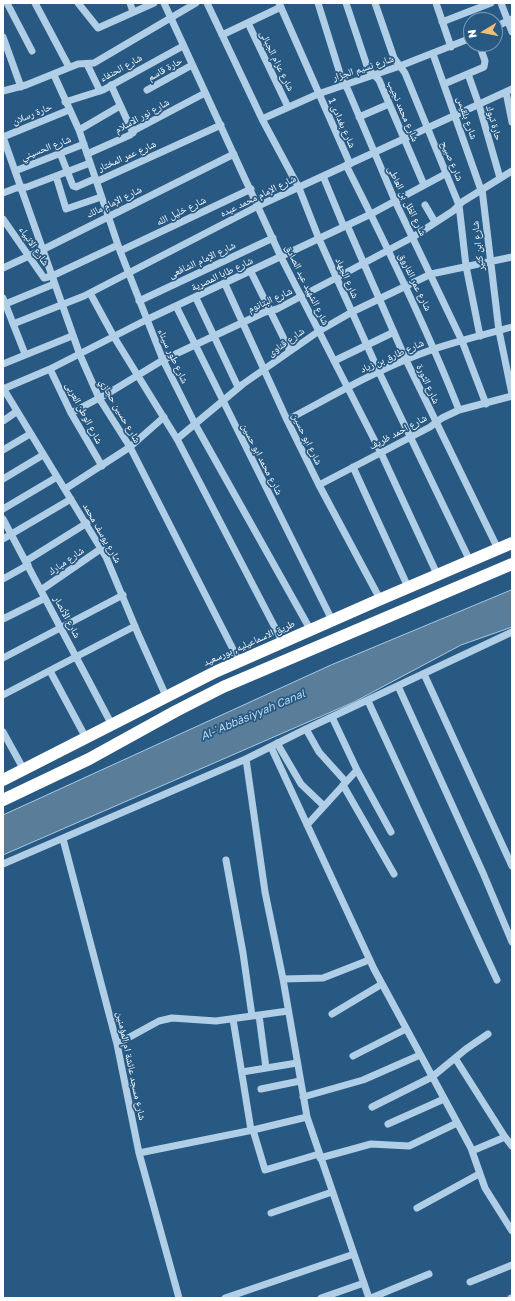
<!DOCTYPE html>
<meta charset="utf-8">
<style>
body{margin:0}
#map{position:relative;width:515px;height:1301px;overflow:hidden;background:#275983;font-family:"Golos Text",sans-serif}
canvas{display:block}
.frame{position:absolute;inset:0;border:4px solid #fff;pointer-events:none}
.north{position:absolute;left:463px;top:12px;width:40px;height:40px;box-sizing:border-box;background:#275983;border:1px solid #7d9bb5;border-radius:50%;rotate:260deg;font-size:11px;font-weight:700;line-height:16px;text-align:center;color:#fff}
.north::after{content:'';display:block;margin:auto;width:14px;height:18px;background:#f0bf76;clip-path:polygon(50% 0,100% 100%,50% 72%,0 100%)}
</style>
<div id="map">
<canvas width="515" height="1301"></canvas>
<div class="frame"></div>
<div class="north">N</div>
</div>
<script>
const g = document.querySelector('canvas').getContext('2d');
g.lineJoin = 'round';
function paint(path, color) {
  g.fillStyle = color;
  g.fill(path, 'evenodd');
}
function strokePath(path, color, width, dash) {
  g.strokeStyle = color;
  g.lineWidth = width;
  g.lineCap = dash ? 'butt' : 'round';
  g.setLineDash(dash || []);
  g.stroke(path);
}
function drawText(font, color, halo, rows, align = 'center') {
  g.font = font + ' "Golos Text","Noto Naskh Arabic",sans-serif';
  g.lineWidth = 3.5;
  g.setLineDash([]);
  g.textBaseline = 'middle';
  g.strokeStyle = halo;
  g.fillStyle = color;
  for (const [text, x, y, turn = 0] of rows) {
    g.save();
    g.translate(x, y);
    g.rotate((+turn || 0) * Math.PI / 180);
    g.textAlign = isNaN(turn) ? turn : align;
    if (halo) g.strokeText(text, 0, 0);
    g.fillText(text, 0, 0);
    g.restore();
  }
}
const water = new Path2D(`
 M512,590V627L461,645L354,702L3,855V815L331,665Z`);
const minor = new Path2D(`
 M7,3L32,51
 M35,3L69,67
 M78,3L98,28L154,3
 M130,3L133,12
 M164,3L281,257L381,453L437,574
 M207,3L262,119L299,188L319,239L379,372L470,561
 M279,3L350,164
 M318,3L342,80L348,90L395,201L462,341L486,404
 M346,3L368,69L379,80L424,185
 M375,3L394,58L405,73L459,205L466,266L480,336
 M436,3L451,47
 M501,3L512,32
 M442,22L491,3
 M248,23L288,107
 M495,27L512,19
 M222,35L281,7
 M3,37L21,87
 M433,54L481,190
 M87,64L100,91
 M468,74L479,105L500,178
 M54,75L79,130L120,251L163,360L195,424L310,629
 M444,84L484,67L485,61L479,44
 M111,85L133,133
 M147,90L192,65
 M3,91L26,85L78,64L94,63L196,3
 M506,92L512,122
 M65,102L103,90L183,46
 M359,117L389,104
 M262,119L318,94L400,66L471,38
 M79,130L120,106
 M3,137L80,355L99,398L130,447L239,661
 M3,137L69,110
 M60,153L73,186L76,187L92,180H100L221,125
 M87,154L130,135L135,130L205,93
 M346,165C387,246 426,326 459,410
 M15,171L84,144
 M56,176L66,209L101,197
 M323,176L344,227
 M482,189L499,331L512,394
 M3,193L16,188L27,187L90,163
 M425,205L435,222
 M3,219L44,278L52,276L118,245
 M347,225L406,360L498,549
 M120,251L251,189
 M3,268L44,249L234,154
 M251,272L290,351
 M225,284L287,420L319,485L380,599
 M90,293L114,337L177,439L282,641
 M3,298L25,354
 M196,298L238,387
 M139,301L273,238
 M3,305L54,284
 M176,306L332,620
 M13,324L84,296L258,206L512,89
 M334,361L394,332
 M3,364L72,336
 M50,369L71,413L102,466
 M3,388L106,557L139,636L166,696
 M3,389L50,369L146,320L371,214L447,173
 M71,413L107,394L163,360L265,312L277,309L336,278L413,237L453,211L462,202L512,171
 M287,420C329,398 371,373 415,356C446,343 480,336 512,327
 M3,421L16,412
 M177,439L243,384L319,331L352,312L431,274L512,257
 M3,450L30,434
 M353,467L408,587
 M3,479L43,455
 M319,485L430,427L442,418L459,410L512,396
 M65,489L130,447L164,417
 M3,509L57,477
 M3,519L112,725
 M3,539L71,499
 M26,561L87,523
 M3,579L28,565
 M41,590L102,548
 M3,619L45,598
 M3,658L123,595
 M50,671L86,738
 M424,674L512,866
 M398,686L483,873L512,942
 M3,695L135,626
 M368,701L497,980
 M332,717L357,770L391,832
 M306,729L319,752L346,782
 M3,732L24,770
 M277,743L301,784L324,806
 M271,747L374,969L471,1148L485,1188L512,1231
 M246,759L265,892L283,979L307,1117L369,1298
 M343,785L394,874
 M307,825L357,770
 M63,839L117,1044L139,1153L179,1298
 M226,860L243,953L252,1016
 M3,864L246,759L306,729L512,632
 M283,979L323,978L369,960
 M332,1014L382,984
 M259,1015L266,1068
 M233,1019L251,1130
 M117,1044L159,1021L172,1018L216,1021L288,1011
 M353,1056L406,1029
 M455,1058L505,1137
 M242,1072L297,1063
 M261,1089L300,1081
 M303,1097L363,1080L420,1055
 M372,1107L432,1077L466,1049L488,1034
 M388,1124L444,1099
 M253,1130L265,1170L319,1154
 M472,1151L505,1137L512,1146
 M139,1153L253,1130L307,1117
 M320,1158L371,1144L409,1146L457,1123
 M417,1208L479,1174
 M271,1213L332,1192
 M470,1282L512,1265
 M225,1298L354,1254
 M321,1298L364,1283
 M371,1298L429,1274
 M511,1298H512`);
const highway = new Path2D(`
 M3,780L215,672L374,602L512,543
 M3,800L89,759L176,711L223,687L512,564`);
const streetNames = [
 ["شارع عزام الجبالى",277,61,64],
 ["شارع الحنفاء",121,68,-29],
 ["شارع نسيم الجزار",363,68,-18],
 ["حارة قاسم",165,69,-29],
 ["شارع محمد نجيب",403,111,67],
 ["حارة رسلان",32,114,-22],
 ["شارع نور الاسلام",142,116,-29],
 ["شارع بلقيس",467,118,71],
 ["شارع بغدادى 1",342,123,66],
 ["حارة تبوك",494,123,74],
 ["شارع الحسيني",46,148,-21],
 ["شارع عمر المختار",127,156,-24],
 ["شارع صبيح",452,161,67],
 ["شارع الإمام محمد عبده",258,196,-26],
 ["شارع الظل بن العاطى",407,201,64],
 ["شارع الإمام مالك",114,202,-26],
 ["شارع خليل الله",181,211,-26],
 ["شارع الانبياء",34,246,56],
 ["شارع ابن كثير",478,246,-97],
 ["شارع الإمام الشافعى",202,260,-25],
 ["شارع طابا المصرية",222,274,-25],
 ["شارع الجهاد",347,278,66],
 ["شارع عمر الفاروق",415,282,64],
 ["شارع الشهيد عبد الصادق",307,285,64],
 ["شارع البتانوم",270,300,-24],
 ["شارع قناوى",286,342,-35],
 ["شارع طور سيناء",173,356,65],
 ["شارع طارق بن زياد",392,356,-24],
 ["شارع الثورة",428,384,65],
 ["شارع حسين حجازي",120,411,60],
 ["شارع الوطن العربى",84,413,62],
 ["شارع احمد ظريف",398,432,-28],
 ["شارع ابو حسين",307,439,64],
 ["شارع محمد ابو حسين",262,459,63],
 ["شارع يوسف محمد",102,533,60],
 ["شارع مبارك",66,561,-35],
 ["شارع الأنصار",67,617,62],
 ["طريق الاسماعيليه, بورسعيد",249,643,-24],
 ["شارع مسجد عائشة ام المؤمنين",131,1066,78]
];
const waterNames = [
 ["Al-ʿAbbāsiyyah Canal",253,715,-23]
];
paint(water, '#5a7d9a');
strokePath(water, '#a5cbe8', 1);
strokePath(minor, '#b0cfe7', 7);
strokePath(highway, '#fff', 12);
drawText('10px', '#fff', '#275983', streetNames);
drawText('italic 11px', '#bcd9ef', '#275983', waterNames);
</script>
